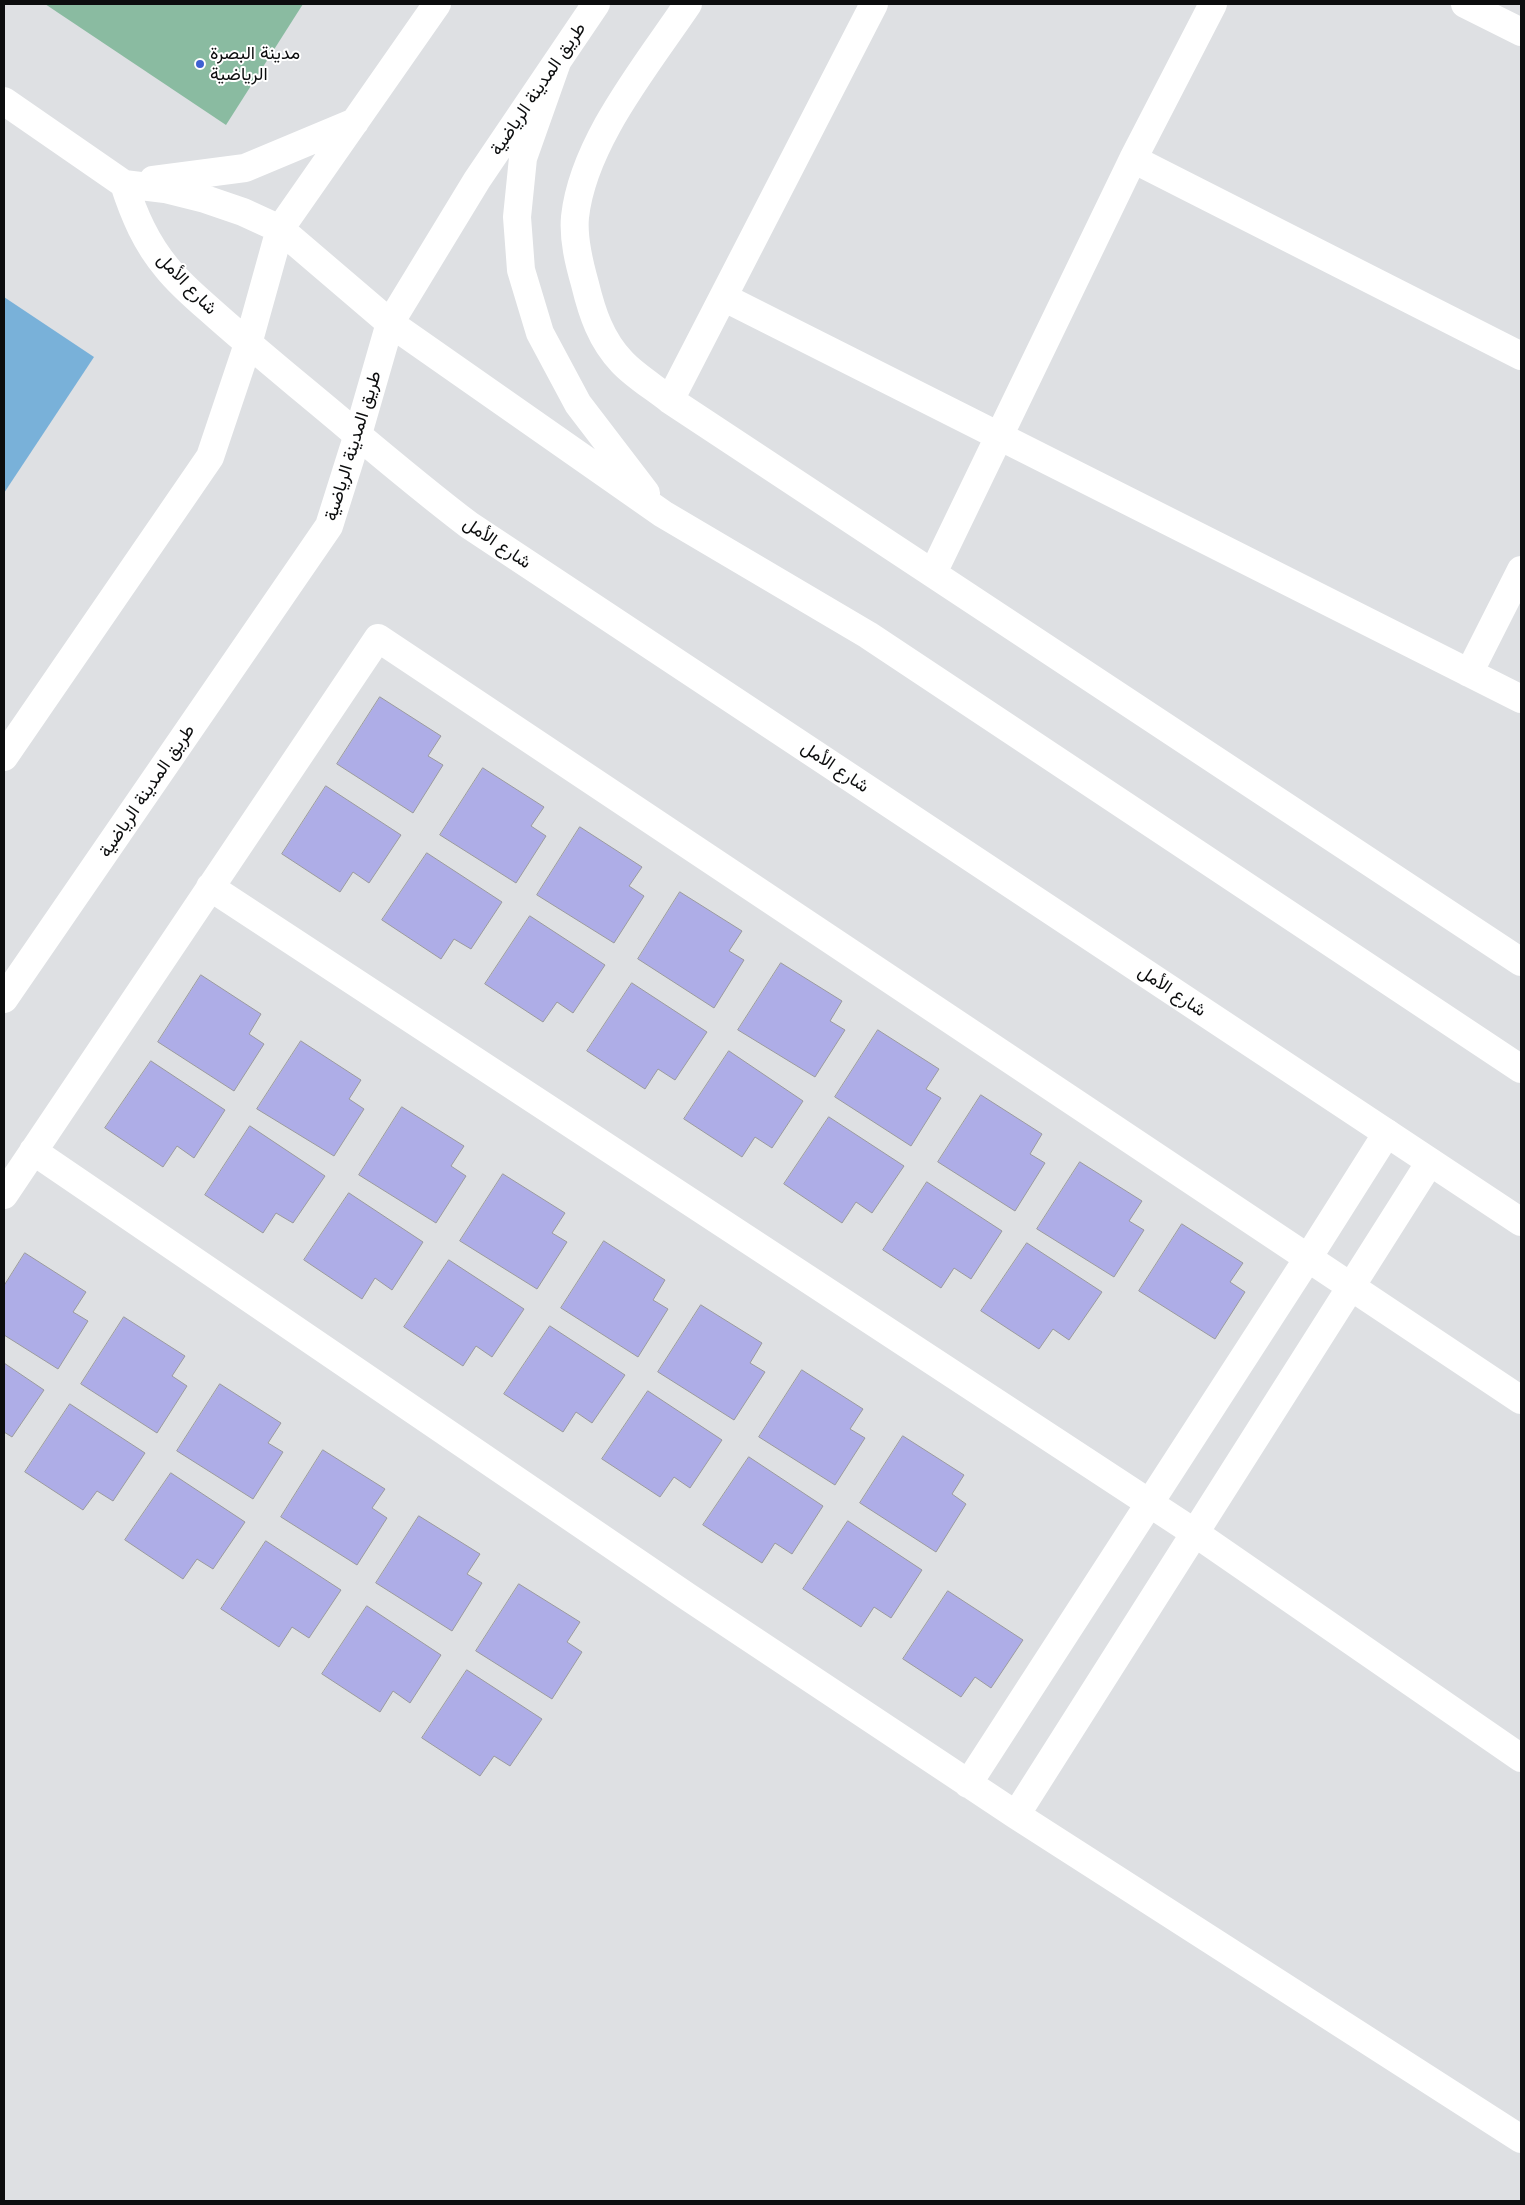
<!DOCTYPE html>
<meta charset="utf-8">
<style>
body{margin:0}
#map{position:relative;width:1525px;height:2205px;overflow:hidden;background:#dee0e3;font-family:Quicksand,sans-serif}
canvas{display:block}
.frame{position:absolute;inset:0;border:5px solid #0c0d0e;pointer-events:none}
</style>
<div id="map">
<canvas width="1525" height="2205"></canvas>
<div class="frame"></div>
</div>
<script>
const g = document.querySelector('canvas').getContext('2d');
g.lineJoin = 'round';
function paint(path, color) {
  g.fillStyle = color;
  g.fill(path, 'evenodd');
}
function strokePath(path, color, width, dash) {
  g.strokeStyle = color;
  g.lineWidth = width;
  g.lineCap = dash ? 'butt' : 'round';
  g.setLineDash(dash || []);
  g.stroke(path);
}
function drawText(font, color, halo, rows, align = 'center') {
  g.font = font + ' Quicksand,Vazirmatn,sans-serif';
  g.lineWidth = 4;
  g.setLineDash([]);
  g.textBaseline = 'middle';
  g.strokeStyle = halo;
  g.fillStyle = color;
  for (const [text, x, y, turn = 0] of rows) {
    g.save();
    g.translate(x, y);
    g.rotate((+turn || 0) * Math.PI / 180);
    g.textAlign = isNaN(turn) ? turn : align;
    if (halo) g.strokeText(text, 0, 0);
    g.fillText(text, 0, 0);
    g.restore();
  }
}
const green = new Path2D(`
 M45,4H303L226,125Z`);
const water = new Path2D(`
 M4,297L94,357L4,493Z`);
const building = new Path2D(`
 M380,697L441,736L428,756L443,765L413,813L337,764Z
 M483,768L544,807L531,826L546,836L516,883L440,835Z
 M326,786L401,835L369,883L353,872L340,892L282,854Z
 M580,827L642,867L629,886L644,896L614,943L537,895Z
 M427,853L502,902L471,949L454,939L441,959L382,920Z
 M680,892L742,931L729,951L744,960L714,1008L638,959Z
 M530,916L605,965L573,1013L557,1002L543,1022L485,984Z
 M781,963L842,1001L830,1021L845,1030L815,1077L738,1030Z
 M201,975L261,1014L249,1034L264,1044L234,1091L158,1042Z
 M632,983L707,1032L675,1080L658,1069L645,1089L587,1051Z
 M878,1030L939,1069L926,1089L941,1098L911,1146L835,1097Z
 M301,1041L361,1080L349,1099L364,1109L334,1156L257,1109Z
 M729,1051L803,1101L772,1148L755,1137L742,1157L684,1119Z
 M151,1061L225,1110L194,1158L177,1146L163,1167L105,1128Z
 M981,1095L1042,1134L1030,1154L1045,1163L1015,1211L938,1162Z
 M402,1107L464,1146L451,1166L466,1176L436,1223L359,1175Z
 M829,1117L904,1166L872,1213L856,1202L842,1223L784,1184Z
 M250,1126L325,1176L293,1223L276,1213L263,1233L205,1195Z
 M1080,1162L1142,1201L1129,1221L1144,1230L1114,1277L1037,1229Z
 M503,1174L565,1213L552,1233L567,1242L537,1289L460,1241Z
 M927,1182L1002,1231L971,1279L954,1268L941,1288L883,1250Z
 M349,1193L423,1242L392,1290L375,1278L362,1299L304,1260Z
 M1182,1224L1243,1263L1230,1282L1245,1292L1215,1339L1139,1291Z
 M604,1241L665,1280L653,1300L668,1309L638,1357L561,1308Z
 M1027,1243L1102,1292L1069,1340L1053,1329L1039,1349L981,1311Z
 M25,1253L86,1292L73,1312L88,1321L58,1369L4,1335V1286Z
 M449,1260L524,1309L492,1357L476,1346L463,1366L404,1327Z
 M701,1305L762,1343L750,1363L765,1372L734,1420L658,1372Z
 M124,1317L185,1356L172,1376L187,1386L157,1433L81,1384Z
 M550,1326L625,1375L592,1423L576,1412L563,1432L504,1394Z
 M4,1363L44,1390L12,1437L4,1432Z
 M802,1370L863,1409L850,1429L865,1438L835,1485L759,1437Z
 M220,1384L281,1423L268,1443L283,1452L253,1499L177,1451Z
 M648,1391L722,1440L690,1488L674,1477L660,1497L602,1459Z
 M70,1404L145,1453L113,1501L97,1491L83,1510L25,1472Z
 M903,1436L964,1475L952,1494L966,1504L936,1552L860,1503Z
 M323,1450L385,1489L372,1508L387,1518L357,1565L281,1517Z
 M749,1457L823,1506L792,1554L775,1543L762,1563L703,1525Z
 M171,1473L245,1522L213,1569L197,1559L183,1579L125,1540Z
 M419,1516L480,1554L467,1574L482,1583L452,1631L376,1583Z
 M848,1521L922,1570L891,1618L874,1607L861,1627L803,1589Z
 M266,1541L341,1590L309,1638L292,1627L279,1647L221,1609Z
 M519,1584L580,1622L567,1642L582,1652L552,1699L476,1651Z
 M948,1591L1023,1640L991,1688L975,1677L961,1697L903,1659Z
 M367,1606L441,1655L410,1703L393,1691L380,1712L322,1674Z
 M467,1670L542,1719L510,1766L494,1756L480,1776L422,1738Z`);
const minor = new Path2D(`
 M688,4C647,65 583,142 575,217C573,239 579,263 585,284C592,313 601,340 622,362C635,376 655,388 670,400L1521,962
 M1465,4L1521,32
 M1133,159L1521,356
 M723,297L1521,699
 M670,400L874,4
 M933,573L1133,159L1213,4
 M1469,673L1521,570
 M4,757L210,457L248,344
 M210,887L1195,1533L1521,1758
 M4,999L329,526L358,434
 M33,1151L688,1597L1016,1815L1521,2139
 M4,1195L378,638L1521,1400
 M968,1784L1308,1258L1387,1133
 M1016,1815L1430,1162`);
const major = new Path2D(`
 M557,62L523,158L517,217L521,270L540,333L578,404L646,493
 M4,101L124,184L165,189L205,199L243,212L280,229L390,323L663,514L868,635L1521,1069
 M153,180L245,168L355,122
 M124,184C134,215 146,243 167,268C179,283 195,297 210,310C239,336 269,361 299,386C356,433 411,481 469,525L1521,1222
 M248,344L280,229L437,4
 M358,434L390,323L477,180L596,4`);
const markers = [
 [200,64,5,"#3f60d2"]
];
const poiNames = [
 ["مدينة البصرة",210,54],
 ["الرياضية",210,75]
];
const streetNames = [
 ["طريق المدينة الرياضية",538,89,-56],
 ["شارع الأمل",187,284,46],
 ["طريق المدينة الرياضية",353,446,-73],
 ["شارع الأمل",497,543,34],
 ["شارع الأمل",835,767,34],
 ["طريق المدينة الرياضية",147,791,-56],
 ["شارع الأمل",1172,991,34]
];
paint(green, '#8abba1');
paint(water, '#79b1d9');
paint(building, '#aeade7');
strokePath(building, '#9a9a9e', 1);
strokePath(minor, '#fff', 28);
strokePath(major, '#fff', 28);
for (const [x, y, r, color] of markers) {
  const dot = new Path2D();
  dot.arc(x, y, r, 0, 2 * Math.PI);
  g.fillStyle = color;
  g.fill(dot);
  strokePath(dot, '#fff', 2);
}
drawText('18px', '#0c0d0e', '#fff', poiNames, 'left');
drawText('18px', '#0c0d0e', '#fff', streetNames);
</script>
